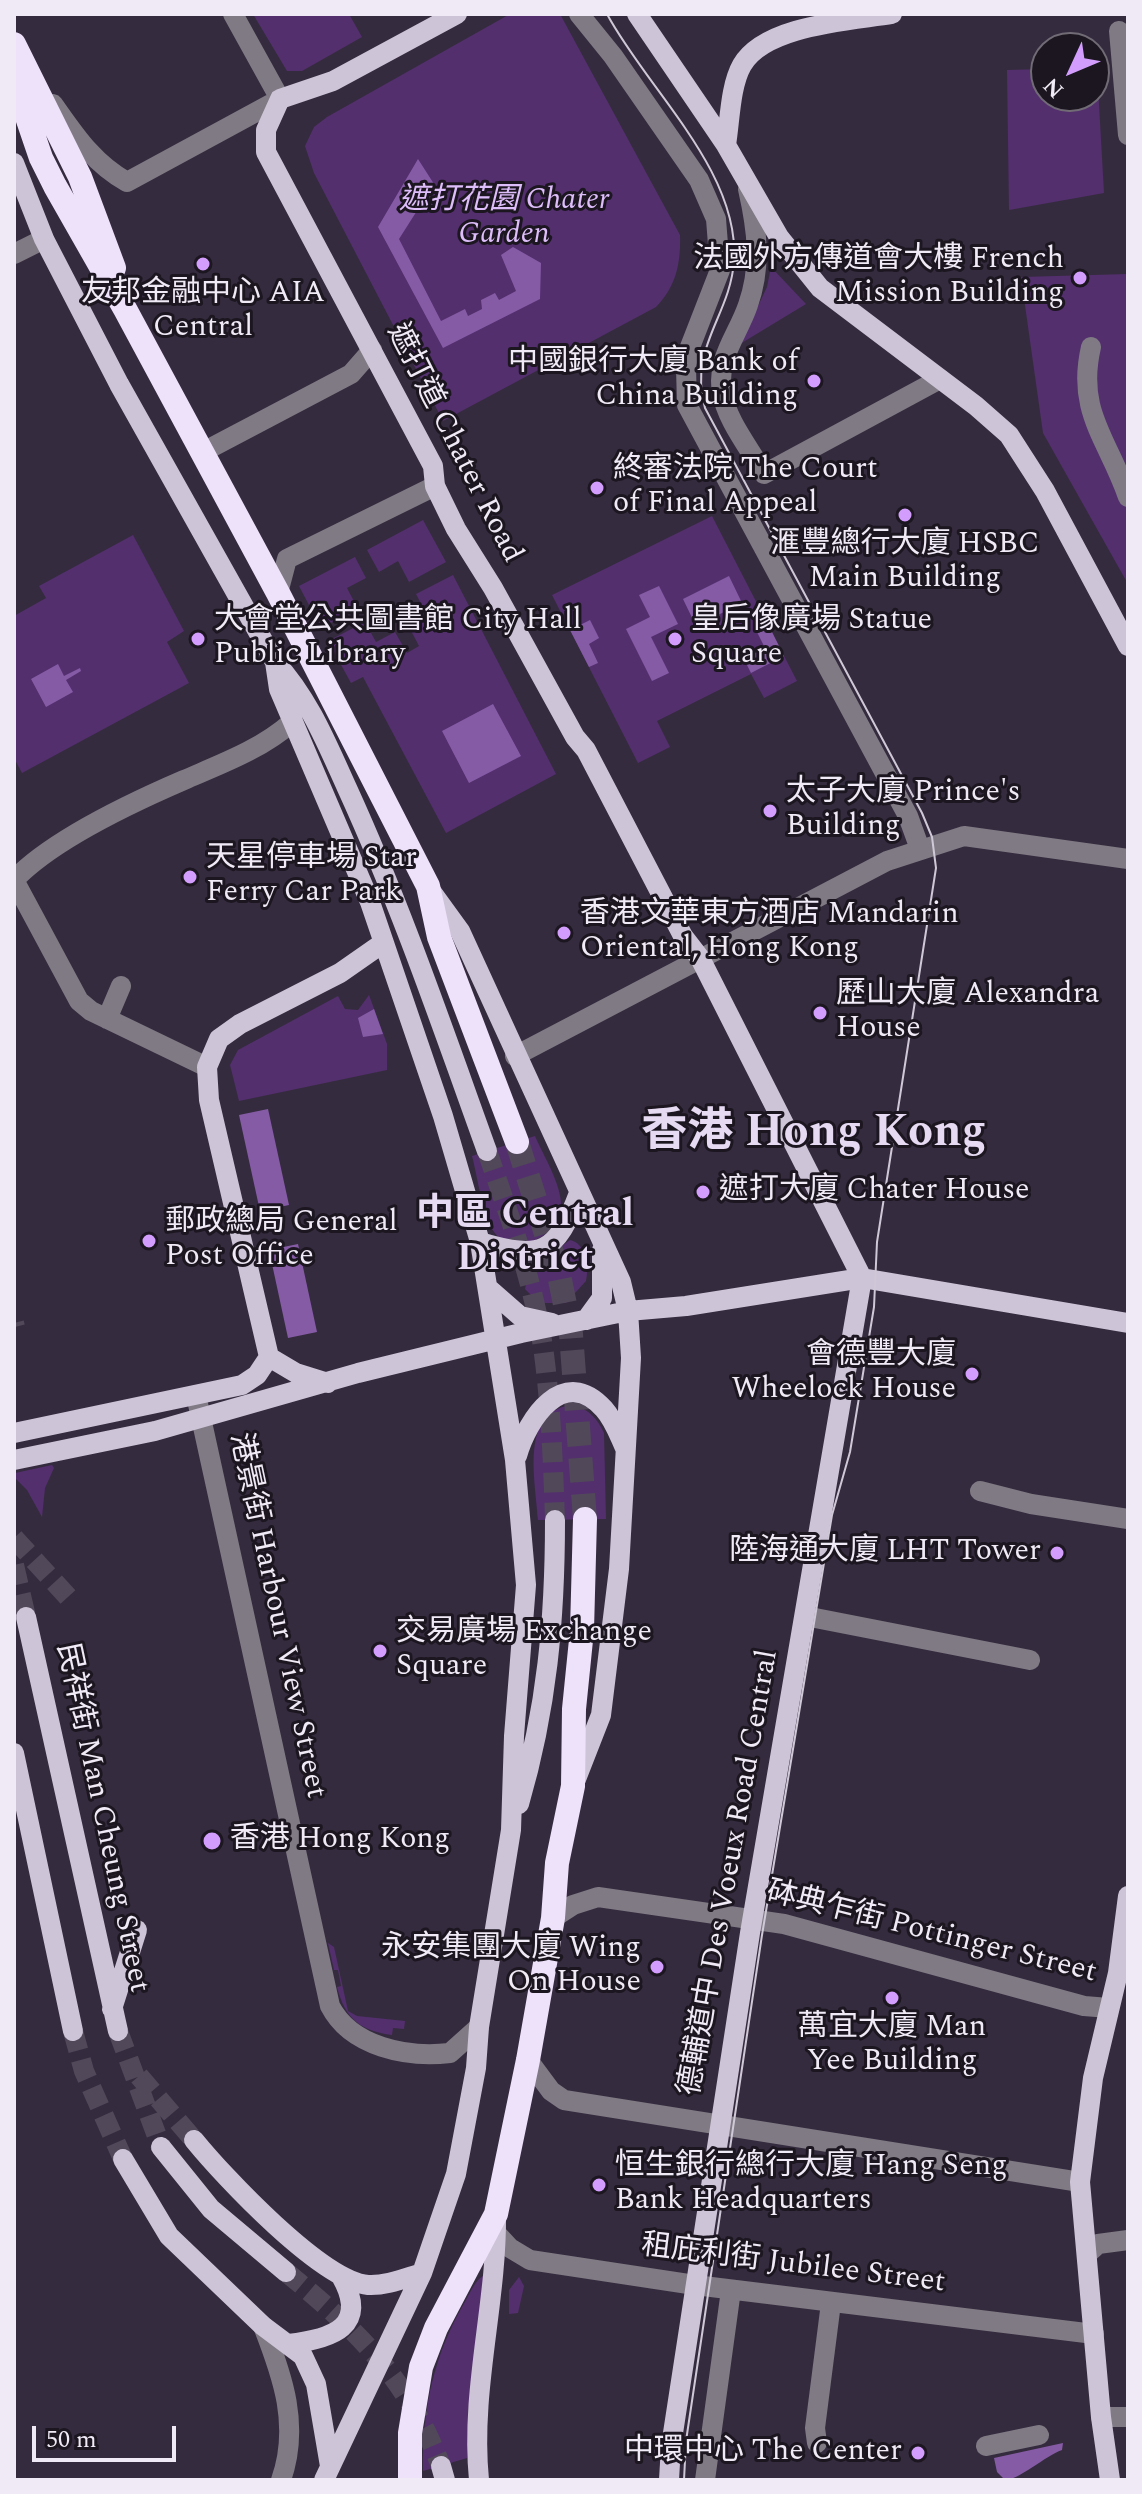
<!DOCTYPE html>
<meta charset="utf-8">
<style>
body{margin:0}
#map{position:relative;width:1142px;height:2494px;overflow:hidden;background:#352b3e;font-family:Spectral,serif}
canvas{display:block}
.frame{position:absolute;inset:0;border:16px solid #f0eaf6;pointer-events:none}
.north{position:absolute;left:1030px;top:32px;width:80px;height:80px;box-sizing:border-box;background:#1b161f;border:2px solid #706b75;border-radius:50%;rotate:226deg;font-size:22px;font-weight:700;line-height:32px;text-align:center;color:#f0eaf6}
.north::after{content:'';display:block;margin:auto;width:28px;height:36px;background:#d29dfd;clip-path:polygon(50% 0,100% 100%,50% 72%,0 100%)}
.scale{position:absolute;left:32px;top:2426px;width:144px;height:36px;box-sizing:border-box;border:4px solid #f0eaf6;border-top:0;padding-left:10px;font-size:24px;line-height:28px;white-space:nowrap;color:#f0eaf6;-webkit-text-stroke:6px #1b161f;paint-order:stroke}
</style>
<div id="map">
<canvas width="1142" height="2494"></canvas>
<div class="frame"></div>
<div class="north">N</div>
<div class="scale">50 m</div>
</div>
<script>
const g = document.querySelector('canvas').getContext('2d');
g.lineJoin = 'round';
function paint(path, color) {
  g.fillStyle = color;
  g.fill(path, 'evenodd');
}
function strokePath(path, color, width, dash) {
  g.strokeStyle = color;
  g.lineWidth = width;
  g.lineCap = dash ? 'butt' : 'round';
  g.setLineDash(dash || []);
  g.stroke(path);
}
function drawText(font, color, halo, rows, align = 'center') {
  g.font = font + ' Spectral,"Noto Sans TC",serif';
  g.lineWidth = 6;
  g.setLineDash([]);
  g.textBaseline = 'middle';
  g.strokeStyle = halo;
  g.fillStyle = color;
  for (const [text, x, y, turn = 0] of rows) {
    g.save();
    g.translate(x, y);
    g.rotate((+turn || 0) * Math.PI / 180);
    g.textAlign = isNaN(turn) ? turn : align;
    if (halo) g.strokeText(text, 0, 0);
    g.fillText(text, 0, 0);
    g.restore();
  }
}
const green = new Path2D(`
 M253,14H349L362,37L302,71H287Z
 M510,14H560L680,235C681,263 676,287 656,307L443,421L314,173L305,146L314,127L327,117Z
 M1046,69V96H1094V69H1097L1104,193L1009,210L1007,70Z
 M771,267L806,304L740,344L767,287Z
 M1128,274V584L1043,433L1021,277Z
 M712,516L797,681L764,698L751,674L657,721L670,747L638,763L552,595Z
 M423,520L446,562L409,582L398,561L379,572L367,550Z
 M133,535L184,631L167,642L189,683L22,773L14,758V616L46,598L39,586Z
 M355,557L366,578L347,588L358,609L321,628L299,586Z
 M453,575L556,774L446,833L363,677L351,683L328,641L365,622L376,642L395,632L407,653L419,646L408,625L427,615L416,594Z
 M369,995L387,1044V1070L239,1101L230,1065L238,1050L338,996L345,1009L358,1010Z
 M535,1136C543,1155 562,1185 561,1206C561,1237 510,1260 492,1229C481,1209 478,1178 472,1156Z
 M570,1240C587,1244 589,1267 586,1281L566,1303H539L525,1289L529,1270Z
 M575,1405C590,1411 597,1418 604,1433L606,1519L538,1520C536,1481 518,1408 575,1405Z
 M52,1465L54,1468L45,1488L42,1517L27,1490L15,1478V1473Z
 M328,1943L334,1947L348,2011L357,2016L405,2021L404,2029L393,2028L392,2035C361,2031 345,2019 337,1987L341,1986L338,1970H334Z
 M483,2276L488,2282L468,2412L467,2458L423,2471C422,2409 434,2354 466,2300C471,2291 475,2281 483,2276Z
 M519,2277L524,2286L518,2313L509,2314V2290Z`);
const water = new Path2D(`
 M418,159L434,184L399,239L441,321L465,309L468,316L482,309L481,300L495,293L499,300L516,291L501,255L513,247L541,263L540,299L443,348L378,227Z
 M729,576L742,603L696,626L683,599Z
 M659,586L678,624L651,637L669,673L652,681L626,629L650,617L639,595Z
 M590,620L599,638L589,644L598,663L589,667L570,630Z
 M767,622L784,656L751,673L744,659L765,648L755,628Z
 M58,664L64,676L80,668L81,671L66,680L73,692L46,707L31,679Z
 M493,704L521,756L469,783L442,731Z
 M374,1009L383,1034L363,1037L358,1018Z
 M268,1109L289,1205L260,1211L239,1115Z
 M298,1244L317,1332L288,1338L269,1250Z
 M1063,2443L1062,2450C1045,2456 1019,2480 1005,2480L997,2472L994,2458Z`);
const minorTunnel = new Path2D(`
 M14,1323L15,1327`);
const majorTunnel = new Path2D(`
 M487,1151C509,1215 533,1280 543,1347C551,1404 553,1462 555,1520
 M14,1538L68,1597
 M14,1565L26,1617
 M73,2031L84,2071L123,2159
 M118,2031L161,2147
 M139,2076L194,2140
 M286,2272C358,2331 407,2378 441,2466`);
const highwayTunnel = new Path2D(`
 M517,1142L559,1275L571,1334L585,1519`);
const minor = new Path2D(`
 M579,14L613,56L699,180L716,219L720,270L690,347L686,367L687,405L908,816L920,849
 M1119,31L1128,135
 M53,104C75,135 93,163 127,182L280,99L233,14
 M748,189C757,229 762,265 748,305C738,335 716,358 722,392C726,420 751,450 764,474L940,379
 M14,254L44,239
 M1091,347C1076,412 1108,439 1128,497
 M201,453L351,374L372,350
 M278,593L287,559L435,486
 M107,1019L121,986
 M515,1056L887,861L964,836L1128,859
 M207,1067L91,1011L79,1001L14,880C52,840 133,802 184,780C221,764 262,749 292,722
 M196,1395L330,2006C351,2047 407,2058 450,2053L479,2027
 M980,1491L1031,1504L1128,1519
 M805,1616L1030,1660
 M553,1918L573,1905L598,1897L784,1924L1084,2006L1109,2008
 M528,2060L551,2091L564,2100L1080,2182
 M496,2233L510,2248L530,2260L695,2285L1094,2334
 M1087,2254L1098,2244L1128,2240
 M263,2326C283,2377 300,2426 281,2480
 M1101,2417H1128
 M817,2443L815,2428L831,2303
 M986,2446L1039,2435
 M705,2480L731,2290`);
const major = new Path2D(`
 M457,14L333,81L280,99L266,130V152L425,451L433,466L435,486L456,529L493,588L575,737L586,750L683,936L700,958L862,1278
 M637,14L726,145L779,237L820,288L976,406L1009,435L1045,491L1128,646
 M726,145C730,121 730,86 742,65C765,25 850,21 892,14
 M14,163L44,239L119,384L275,662C308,697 327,744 347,788C401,906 443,1029 487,1151
 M275,662L279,689L370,902L443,1116L480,1242L515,1460L526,1585L514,1736L511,1830L479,2027L476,2068L456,2174L422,2273L324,2480
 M431,891L460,931L621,1282L628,1311L631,1358L619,1569L601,1715L576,1779
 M480,1242C542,1260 556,1254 579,1193
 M488,1288L520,1316L552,1323
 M586,1320L602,1298V1250
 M269,1357L296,1373L328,1383
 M14,1433L242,1385L257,1375L269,1357L209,1100L207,1067L219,1039L240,1024L340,973L383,943
 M517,1456C527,1419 564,1364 604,1409C614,1420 619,1435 625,1448
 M14,1460L155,1431L358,1373L521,1333L628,1311L686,1306L862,1278L1128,1323
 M26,1617L118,2031
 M14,1753L73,2031
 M519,1804C547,1708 555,1620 555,1520
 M112,2009L137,1930
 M194,2140C224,2177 322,2281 368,2285C386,2286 405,2278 422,2273
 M161,2147L211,2209L286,2272
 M123,2159L169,2236L263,2326L303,2356L316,2384L330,2466
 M288,2344C332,2339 370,2327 341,2276
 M441,2466L445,2480
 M479,2480C470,2390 497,2304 496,2214
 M669,2480L671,2446L750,1933L862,1278
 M1110,2480L1101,2417L1080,2182L1093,2078L1118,1973L1128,1896`);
const highway = new Path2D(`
 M14,44L80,177L114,268
 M14,79L41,158L55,186L125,309L278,593L428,886L439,937L517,1142
 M410,2480V2433L421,2367L436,2328L496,2214L528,2060L553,1918L557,1863L573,1786L574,1709L582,1630L585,1519`);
const tram = new Path2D(`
 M607,14C647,89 740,171 734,261C730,317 688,347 705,408L922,813L932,837L936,868L877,1242L874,1307L850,1452L832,1515L762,1935L686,2441L684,2480`);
const markers = [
 [203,264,8,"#d29dfd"],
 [1080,278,8,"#d29dfd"],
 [814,381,8,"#d29dfd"],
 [597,488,8,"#d29dfd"],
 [905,515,8,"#d29dfd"],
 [198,639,8,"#d29dfd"],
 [675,639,8,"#d29dfd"],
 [770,811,8,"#d29dfd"],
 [190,877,8,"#d29dfd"],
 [564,933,8,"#d29dfd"],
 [820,1013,8,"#d29dfd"],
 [703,1192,8,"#d29dfd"],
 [149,1241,8,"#d29dfd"],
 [972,1374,8,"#d29dfd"],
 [1057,1553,8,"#d29dfd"],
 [380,1651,8,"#d29dfd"],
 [212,1841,10,"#d29dfd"],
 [657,1967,8,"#d29dfd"],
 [892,1998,8,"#d29dfd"],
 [599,2185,8,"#d29dfd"],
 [918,2453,8,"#d29dfd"]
];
const parkNames = [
 ["遮打花園 Chater",504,202],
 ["Garden",504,236]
];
const poiNames = [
 ["法國外方傳道會大樓 French",1064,261,"right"],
 ["Mission Building",1064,295,"right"],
 ["友邦金融中心 AIA",203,295,"center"],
 ["Central",203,329,"center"],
 ["中國銀行大廈 Bank of",798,364,"right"],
 ["China Building",798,398,"right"],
 ["終審法院 The Court",613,471],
 ["of Final Appeal",613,505],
 ["滙豐總行大廈 HSBC",905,546,"center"],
 ["Main Building",905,580,"center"],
 ["大會堂公共圖書館 City Hall",214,622],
 ["Public Library",214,656],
 ["皇后像廣場 Statue",691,622],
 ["Square",691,656],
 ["太子大廈 Prince's",786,794],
 ["Building",786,828],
 ["天星停車場 Star",206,860],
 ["Ferry Car Park",206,894],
 ["香港文華東方酒店 Mandarin",580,916],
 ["Oriental, Hong Kong",580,950],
 ["歷山大廈 Alexandra",836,996],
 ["House",836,1030],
 ["遮打大廈 Chater House",719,1192],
 ["郵政總局 General",165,1224],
 ["Post Office",165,1258],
 ["會德豐大廈",956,1357,"right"],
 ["Wheelock House",956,1391,"right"],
 ["陸海通大廈 LHT Tower",1041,1553,"right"],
 ["交易廣場 Exchange",396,1634],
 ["Square",396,1668],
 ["香港 Hong Kong",230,1841],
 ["永安集團大廈 Wing",641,1950,"right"],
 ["On House",641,1984,"right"],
 ["萬宜大廈 Man",892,2029,"center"],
 ["Yee Building",892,2063,"center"],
 ["恒生銀行總行大廈 Hang Seng",615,2168],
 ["Bank Headquarters",615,2202],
 ["中環中心 The Center",902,2453,"right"]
];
const streetNames = [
 ["遮打道 Chater Road",453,444,63],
 ["港景街 Harbour View Street",276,1616,78],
 ["民祥街 Man Cheung Street",101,1818,78],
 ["德輔道中 Des Voeux Road Central",731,1873,-80],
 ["砵典乍街 Pottinger Street",931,1934,14],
 ["租庇利街 Jubilee Street",793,2266,7]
];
const districtNames = [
 ["中區 Central",525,1218],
 ["District",525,1262]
];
const townNames = [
 ["香港 Hong Kong",814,1136]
];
paint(green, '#532f6e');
paint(water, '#855ba6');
strokePath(minorTunnel, '#51485a', 20, [20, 10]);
strokePath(majorTunnel, '#51485a', 20, [20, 10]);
strokePath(highwayTunnel, '#51485a', 24, [24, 12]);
strokePath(minor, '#7f7a84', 20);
strokePath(major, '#cec4d8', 20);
strokePath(highway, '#eee1fa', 24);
strokePath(tram, '#cfc8d6', 2);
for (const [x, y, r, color] of markers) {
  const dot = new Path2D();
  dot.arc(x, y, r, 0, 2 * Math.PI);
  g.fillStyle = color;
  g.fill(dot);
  strokePath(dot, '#1b161f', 3);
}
drawText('italic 30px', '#debdfb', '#1b161f', parkNames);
drawText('30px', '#f0eaf6', '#1b161f', poiNames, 'left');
drawText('30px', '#f0eaf6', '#1b161f', streetNames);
drawText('bold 38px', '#e6d9f2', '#1b161f', districtNames);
drawText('bold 46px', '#e6d9f2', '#1b161f', townNames);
</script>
